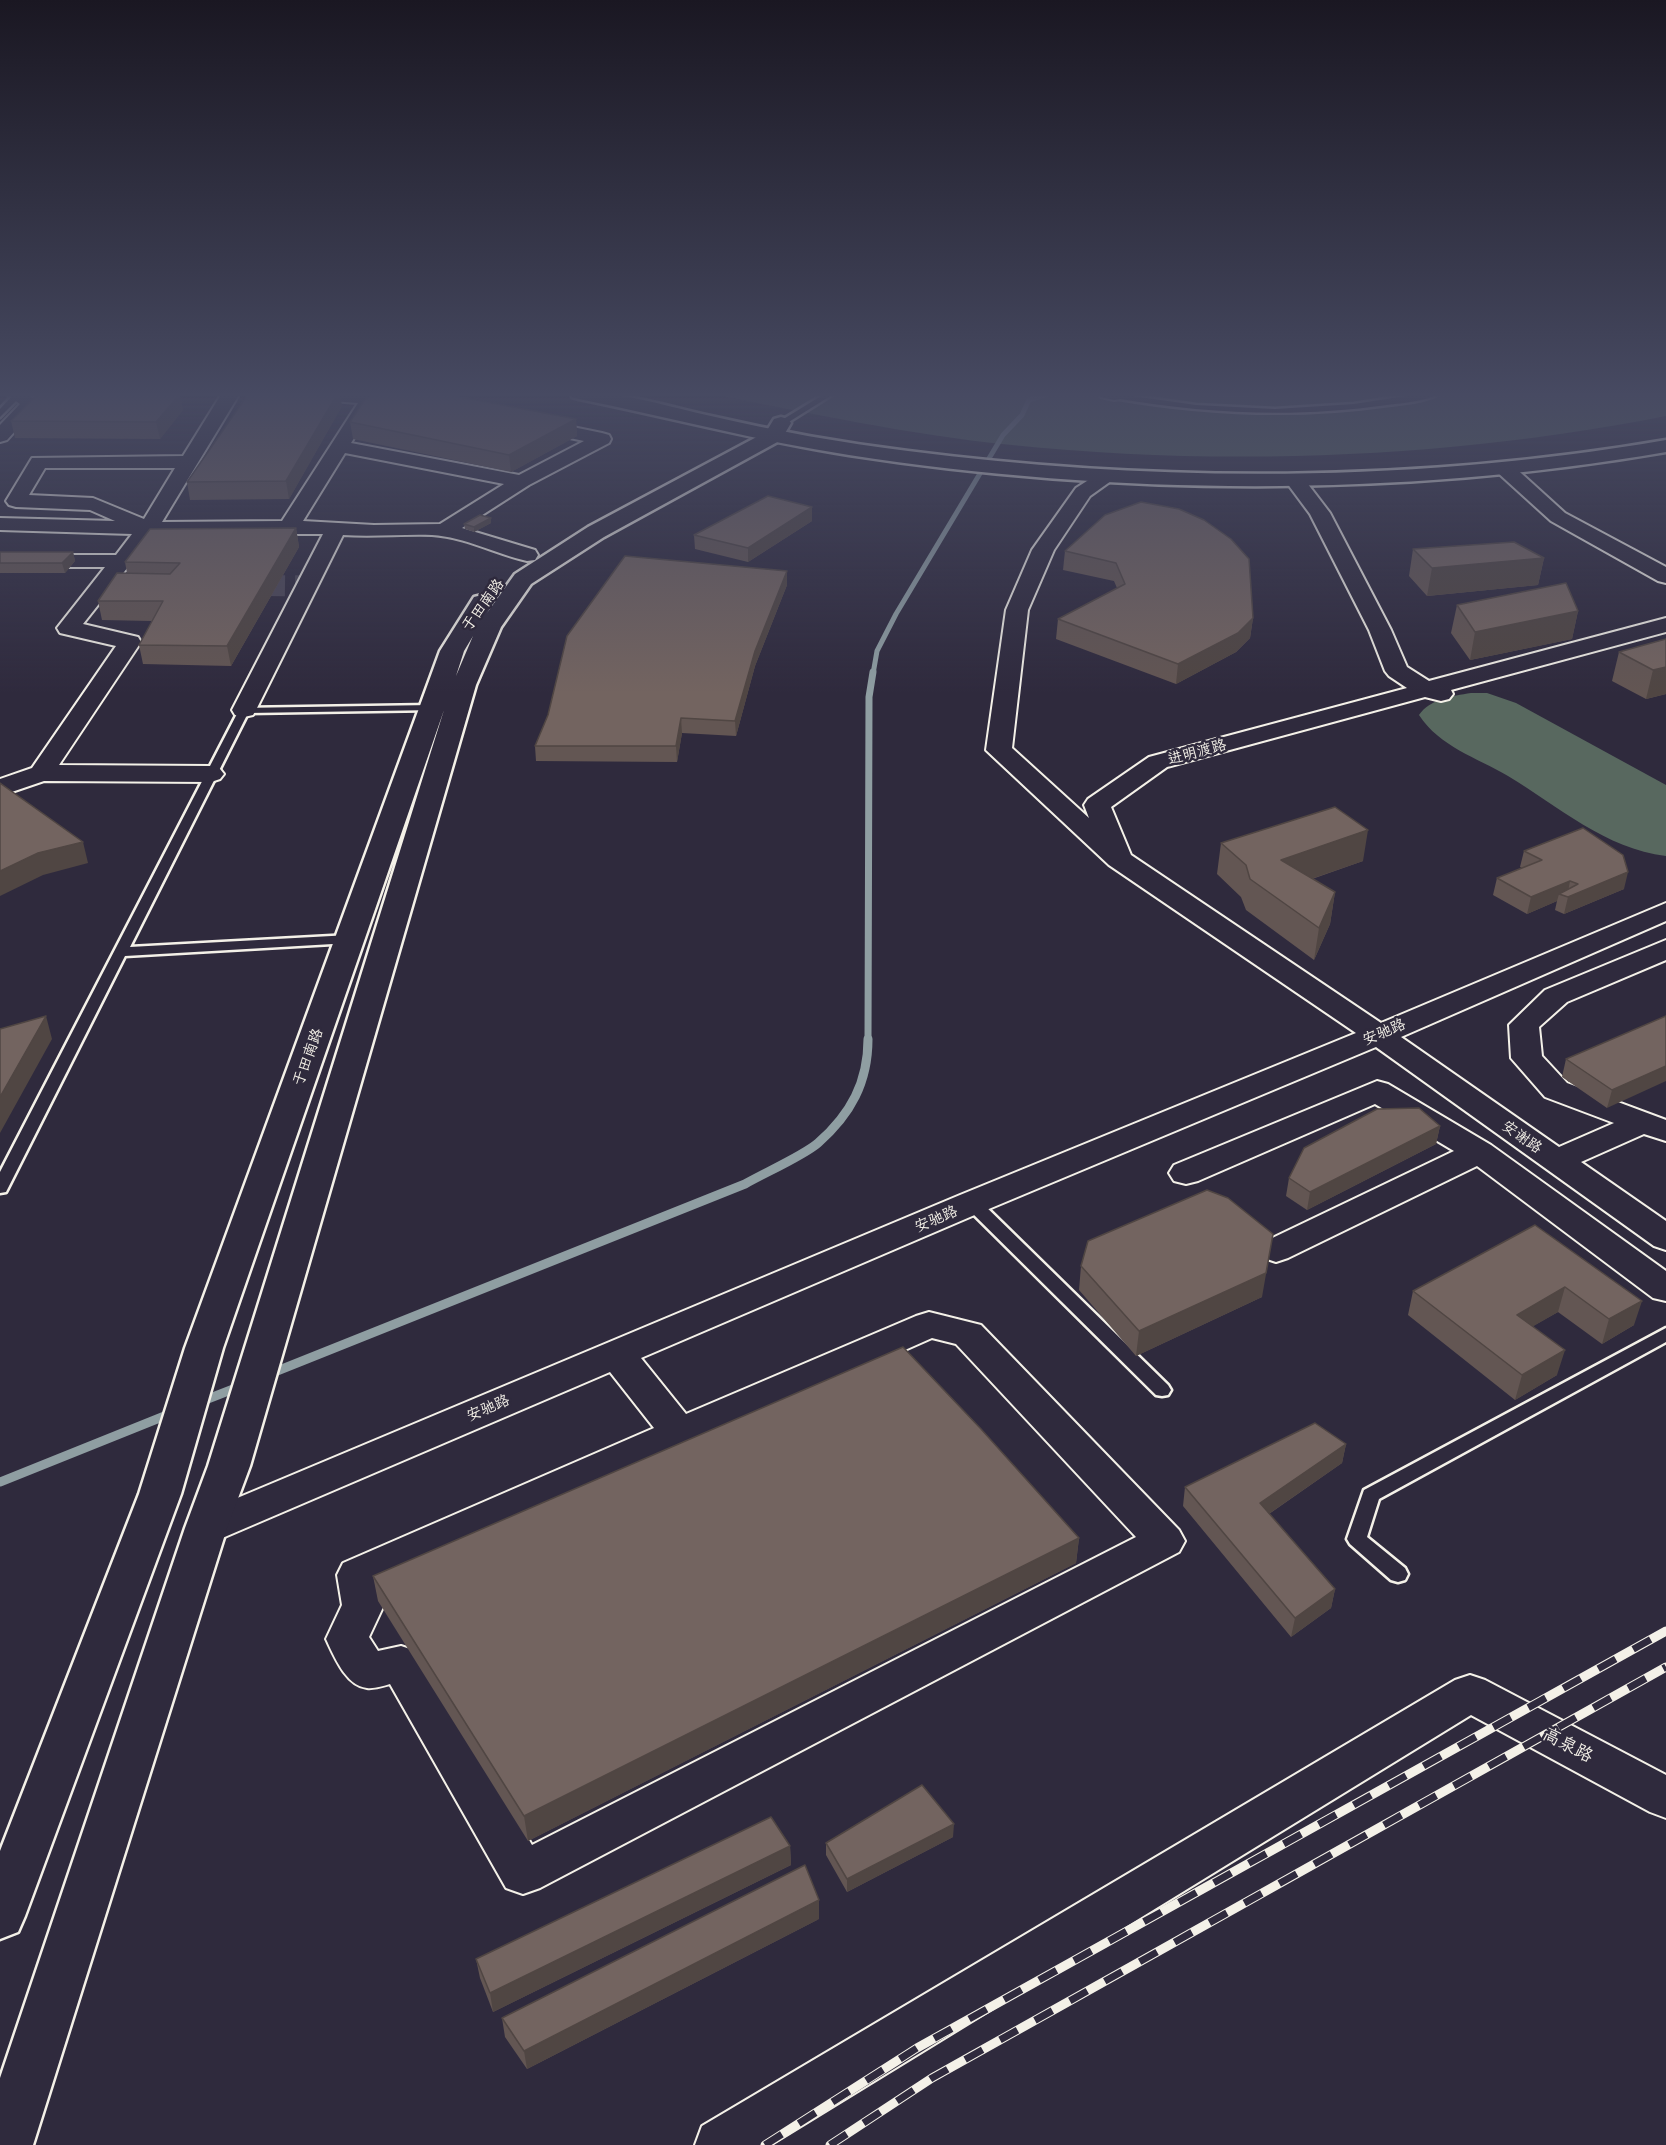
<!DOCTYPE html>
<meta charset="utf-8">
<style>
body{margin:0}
canvas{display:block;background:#2f2a3d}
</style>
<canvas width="1666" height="2145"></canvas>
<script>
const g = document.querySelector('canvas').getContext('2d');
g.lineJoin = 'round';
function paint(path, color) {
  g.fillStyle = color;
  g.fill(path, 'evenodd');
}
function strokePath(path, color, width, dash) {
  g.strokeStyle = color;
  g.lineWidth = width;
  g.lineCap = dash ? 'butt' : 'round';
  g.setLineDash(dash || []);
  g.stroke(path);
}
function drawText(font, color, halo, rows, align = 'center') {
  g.font = font + ' Mali,"LXGW WenKai TC",sans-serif';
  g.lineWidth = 5;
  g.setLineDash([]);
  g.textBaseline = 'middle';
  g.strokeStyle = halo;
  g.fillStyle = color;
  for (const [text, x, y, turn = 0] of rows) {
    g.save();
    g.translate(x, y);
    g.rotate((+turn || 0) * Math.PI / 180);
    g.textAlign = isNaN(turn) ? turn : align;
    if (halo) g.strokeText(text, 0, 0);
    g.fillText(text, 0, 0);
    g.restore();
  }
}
const green = new Path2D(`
 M705,393H1666V416C1455,458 1225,467 1012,445C908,435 807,412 705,393Z
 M1471,693H1487L1516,703L1666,785V856C1606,849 1558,806 1508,776C1476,757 1440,747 1419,715C1430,699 1452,696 1471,693Z`);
const water = new Path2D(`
 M1172,393H1365L1228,396Z`);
const streamFar2 = new Path2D(`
 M873,674L877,651L896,614L1003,435L1022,415L1029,400L1051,393`);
const streamFar1 = new Path2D(`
 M868,1040L869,697L873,672`);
const stream = new Path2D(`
 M267,1375L745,1184C764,1173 803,1156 818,1143C851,1114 868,1082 868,1039
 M200,1402L241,1386
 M0,1482L172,1413`);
const minorTunnel = new Path2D(`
 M233,585L307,586`);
const service = new Path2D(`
 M15,393L22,395L0,417V409Z
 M826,393H835L784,425L777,423Z
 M1111,393L1196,405L1275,409L1354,404L1425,393H1440C1428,401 1403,403 1387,405C1295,418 1206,414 1114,398L1110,395Z
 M432,705L438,708L436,710L248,713L130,947L350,935L357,939L350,943L125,956L8,1188L6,1192L0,1193V1172L240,708Z
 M972,1198L978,1199L1168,1385L1171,1390L1168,1395L1162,1396L1156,1395L966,1207L964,1203L966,1199Z
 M1666,1328V1342L1379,1499L1367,1537L1405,1568L1408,1574L1405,1580L1398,1582L1391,1580L1350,1544L1347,1539L1364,1490Z`);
const minor = new Path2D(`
 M5,393H26L40,403L7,440L0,442V425L20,404Z
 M222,393H240L162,522L282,521L358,403L293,398L287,397L284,393L376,394L379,398L351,443L519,475L584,441L527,429L525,425L527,421L534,419L602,433L609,435L611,439L609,443L529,485L462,528L535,550L538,555L535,560L527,561C496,554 465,537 432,535C403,534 373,537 343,535L256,710L253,715L244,717L235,715L232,710L323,534H154L83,624L138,637L141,642L59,765L211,766L220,769L224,774L220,779L211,782L44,781L0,796V779L32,768L116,646L60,633L57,628L105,567H0V555H116L132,534L0,530V518L115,521L90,510L16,507L9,505L6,501L32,458L183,456ZM345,453L504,484L440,524L374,525L303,521ZM45,468H175L144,519L93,498L29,495Z
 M1098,393H1121L1123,395L1120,399L1114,400L1101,397Z
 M1504,462L1511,464L1565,513L1666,567V583L1658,581L1551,521L1497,472L1494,468L1497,464Z
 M1108,470L1115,472L1118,476L1090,496L1054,550L1028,610L1012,748L1089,818L1084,805L1088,799L1149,757L1407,688L1389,676L1385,671L1369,630L1310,514L1284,479L1287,475H1301L1330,513L1391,630L1407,667L1429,681L1666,618V632L1451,690L1453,694L1449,699L1441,701L1425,697L1167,767L1111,807L1131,855L1381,1023L1666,903V921L1401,1037L1559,1147L1614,1123L1545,1097L1511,1058L1509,1025L1545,990L1666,940V960L1567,1002L1539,1027L1542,1056L1567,1083L1666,1120V1141L1644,1134L1581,1162L1666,1221V1250L1654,1246L1376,1047L984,1211L641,1358L686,1414L916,1316L929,1312L981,1325L1179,1530L1185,1541L1179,1552L540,1888L523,1894L506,1888L390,1684C383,1686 374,1689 367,1688C346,1686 334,1656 326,1639L342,1605L337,1575L343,1563L654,1428L610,1372L220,1539L206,1544L192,1539L186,1528L192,1517L960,1195L1356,1033L1109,865L986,750L1006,610L1032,550L1076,488L1101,472ZM932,1338L956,1344L1136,1537L532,1845L416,1651L401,1646L378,1651L369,1637L384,1605L380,1583Z
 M1377,1081L1388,1084L1491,1145L1666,1271V1301L1653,1298L1477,1166L1288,1258L1276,1262L1264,1258L1258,1250L1264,1242L1454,1151L1375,1104L1198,1181L1186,1184L1174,1181L1169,1173L1174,1165Z
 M1470,1675L1485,1680L1666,1775V1818L1650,1812L1471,1715L770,2145H695L702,2126L1455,1680Z`);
const tertiary = new Path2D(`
 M781,417L788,419L791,423L781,440L604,537L531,584L501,627L476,685L250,1466L227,1528L33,2145H0V2078L185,1528L208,1466L444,710L223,1348L181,1494L25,1916L18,1932L0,1939V1851L139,1494L185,1348L440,651L474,597L482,595L490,597L494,602L487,613L515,574L588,527L766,432L774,419ZM473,636L456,676L464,651Z`);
const primary = new Path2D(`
 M570,393C616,389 665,406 711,416C776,431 842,443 908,451C1158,483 1417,483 1666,440V452C1401,498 1114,496 849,455C758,441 669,417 579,399L572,397Z`);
const rail = new Path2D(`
 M765,2145L917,2048L1666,1631
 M830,2145L932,2078L1666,1667`);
const wall = new Path2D(`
 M342,406L289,499L190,500L187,482Z
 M183,410L160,439L15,438L11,421Z
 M576,419L577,436L511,472L353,439L350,422Z
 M1105,515L1253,618L1250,638L1236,652L1176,684L1056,639L1058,619L1117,588L1114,581L1063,570L1065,551Z
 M491,518V523L474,532L465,529L464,524Z
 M812,521L748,562L695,549L694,535Z
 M296,528L299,547L231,666L143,664L139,645L152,621L102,620L98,601L127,573L125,562Z
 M1413,549L1544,558L1538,585L1427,596L1409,576Z
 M0,552H73L75,561L65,573H0Z
 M787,571V585L755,666L736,736L682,733L677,762L536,761L535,746Z
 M1457,605L1578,611L1572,639L1470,660L1451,633Z
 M1666,639V694L1646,699L1612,681L1619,652Z
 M1221,843L1363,861L1312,879L1335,892L1330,924L1314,960L1246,910L1241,897L1217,874Z
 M1524,851L1624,889L1564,914L1555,910L1557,901L1527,914L1493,895L1497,878L1522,868L1520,867Z
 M1666,1016L1607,1108L1562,1077L1566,1059Z
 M1440,1126L1436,1144L1307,1210L1286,1196L1289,1178Z
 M1535,1225L1634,1325L1602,1344L1558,1312L1533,1326L1557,1375L1515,1400L1408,1315L1413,1291Z
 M1081,1266L1262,1297L1136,1356L1079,1290Z
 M1346,1444L1342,1463L1269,1514L1335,1589L1331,1608L1291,1637L1183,1506L1185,1487Z
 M1079,1538L1076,1563L528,1841L378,1601L373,1576Z
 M953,1837L847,1892L826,1855V1843Z
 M790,1846L791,1865L493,2012L480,1978L476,1959Z
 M819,1919L527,2069L505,2037L502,2018Z`);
const shadedWall = new Path2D(`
 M338,393H340L342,406L289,499L286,481Z
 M180,394L183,410L160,439L156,422Z
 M576,419L577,436L511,472L509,455Z
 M812,507V521L748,562V548Z
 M491,518V523L474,532V527Z
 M296,528L299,547L231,666L227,646Z
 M73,552L75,561L65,573L62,563Z
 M1544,558L1538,585L1427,596L1432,568Z
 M787,571V585L755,666L736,736L735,721L755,651Z
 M1578,611L1572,639L1470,660L1475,632Z
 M1253,618L1250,638L1236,652L1176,684L1178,664Z
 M1666,667V694L1646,699L1653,670Z
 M681,718L682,733L677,762L676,746Z
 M1368,830L1363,861L1276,891L1281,860Z
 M83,842L88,863L43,875L0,896V871L38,853Z
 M1628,872L1624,889L1564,914L1568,897Z
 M1570,881L1567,897L1559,894L1557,901L1527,914L1531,897Z
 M1335,892L1330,924L1314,960L1319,928Z
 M46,1016L52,1039L0,1133V1097Z
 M1666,1066V1081L1607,1108L1612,1090Z
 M1440,1126L1436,1144L1307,1210L1310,1192Z
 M1273,1234L1262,1297L1136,1356L1139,1331Z
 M1565,1287L1558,1312L1511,1339L1517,1315Z
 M1642,1301L1634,1325L1602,1344L1609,1319Z
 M1565,1350L1557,1375L1515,1400L1522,1375Z
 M1346,1444L1342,1463L1257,1522L1260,1503Z
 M1079,1538L1076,1563L528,1841L524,1816Z
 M1335,1589L1331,1608L1291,1637L1295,1618Z
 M954,1824L953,1837L847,1892V1879Z
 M790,1846L791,1865L493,2012L490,1993Z
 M819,1900V1919L527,2069L524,2051Z`);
const building = new Path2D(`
 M39,393L180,394L156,422L11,421Z
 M249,393H338L286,481L187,482Z
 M389,393H439L576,419L509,455L350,422L366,398Z
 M768,496L812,507L748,548L694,535Z
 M1141,502L1179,509L1204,520L1231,539L1249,559L1253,618L1238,633L1178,664L1058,619L1125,584L1116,563L1065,551L1105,515Z
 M480,515L491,518L474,527L464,524Z
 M296,528L227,646L139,645L163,601H98L117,573L170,574L180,563L125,562L150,529Z
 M1514,542L1544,558L1432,568L1413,549Z
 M0,552H73L62,563H0Z
 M625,556L787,571L755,651L735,721L681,718L676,746H535L548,715L567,636Z
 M1566,583L1578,611L1475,632L1457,605Z
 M1666,639V667L1653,670L1619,652Z
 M0,783L83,842L38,853L0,871Z
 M1335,807L1368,830L1281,860L1335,892L1319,928L1250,879L1246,865L1221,843Z
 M1583,828L1623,855L1628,872L1568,897L1559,894L1578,884L1570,881L1531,897L1497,878L1542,860L1524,851Z
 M46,1016L0,1097V1029Z
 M1666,1016V1066L1612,1090L1566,1059Z
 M1419,1108L1440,1126L1310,1192L1289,1178L1304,1148L1377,1109Z
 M1207,1190L1228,1198L1273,1234L1266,1273L1139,1331L1081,1266L1088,1241Z
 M1535,1225L1642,1301L1609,1319L1565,1287L1517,1315L1565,1350L1522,1375L1413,1291Z
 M903,1347L981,1429L1079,1538L524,1816L373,1576Z
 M1315,1423L1346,1444L1260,1503L1335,1589L1295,1618L1185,1487Z
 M922,1785L954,1824L847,1879L826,1843Z
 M771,1817L790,1846L490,1993L476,1959Z
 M805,1865L819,1900L524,2051L502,2018Z`);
const streetNames = [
 ["于田南路",483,605,-54],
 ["进明渡路",1197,752,-15],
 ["安驰路",1384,1032,-23],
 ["于田南路",308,1057,-70],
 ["安谢路",1522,1137,35],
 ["安驰路",936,1219,-23],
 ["安驰路",488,1408,-23]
];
const nearStreetnames = [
 ["高泉路",1568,1745,28]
];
paint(green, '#58685f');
paint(water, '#4c6674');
strokePath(water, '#8f9ea2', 1.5);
strokePath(streamFar2, '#8f9ea2', 5);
strokePath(streamFar1, '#8f9ea2', 7);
strokePath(stream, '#8f9ea2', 9);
strokePath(minorTunnel, '#4d4857', 21, [21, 10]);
strokePath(service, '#f4f1e8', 5);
strokePath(minor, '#f4f1e8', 4);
strokePath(tertiary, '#f4f1e8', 5);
strokePath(primary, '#f4f1e8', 5);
paint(service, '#2f2a3d');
paint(minor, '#2f2a3d');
paint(tertiary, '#2f2a3d');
paint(primary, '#2f2a3d');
strokePath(rail, '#f4f1e8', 9);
strokePath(rail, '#2f2a3d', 7, [20]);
paint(wall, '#635653');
paint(shadedWall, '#504643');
paint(building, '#736460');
strokePath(building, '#504643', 1.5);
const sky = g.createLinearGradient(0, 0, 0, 693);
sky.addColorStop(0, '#1a1722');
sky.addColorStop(0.57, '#474a62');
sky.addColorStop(1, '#474a6200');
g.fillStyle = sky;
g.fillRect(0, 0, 1666, 693);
drawText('15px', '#f4f1e8', '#2f2a3d', streetNames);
drawText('18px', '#f4f1e8', '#2f2a3d', nearStreetnames);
</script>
